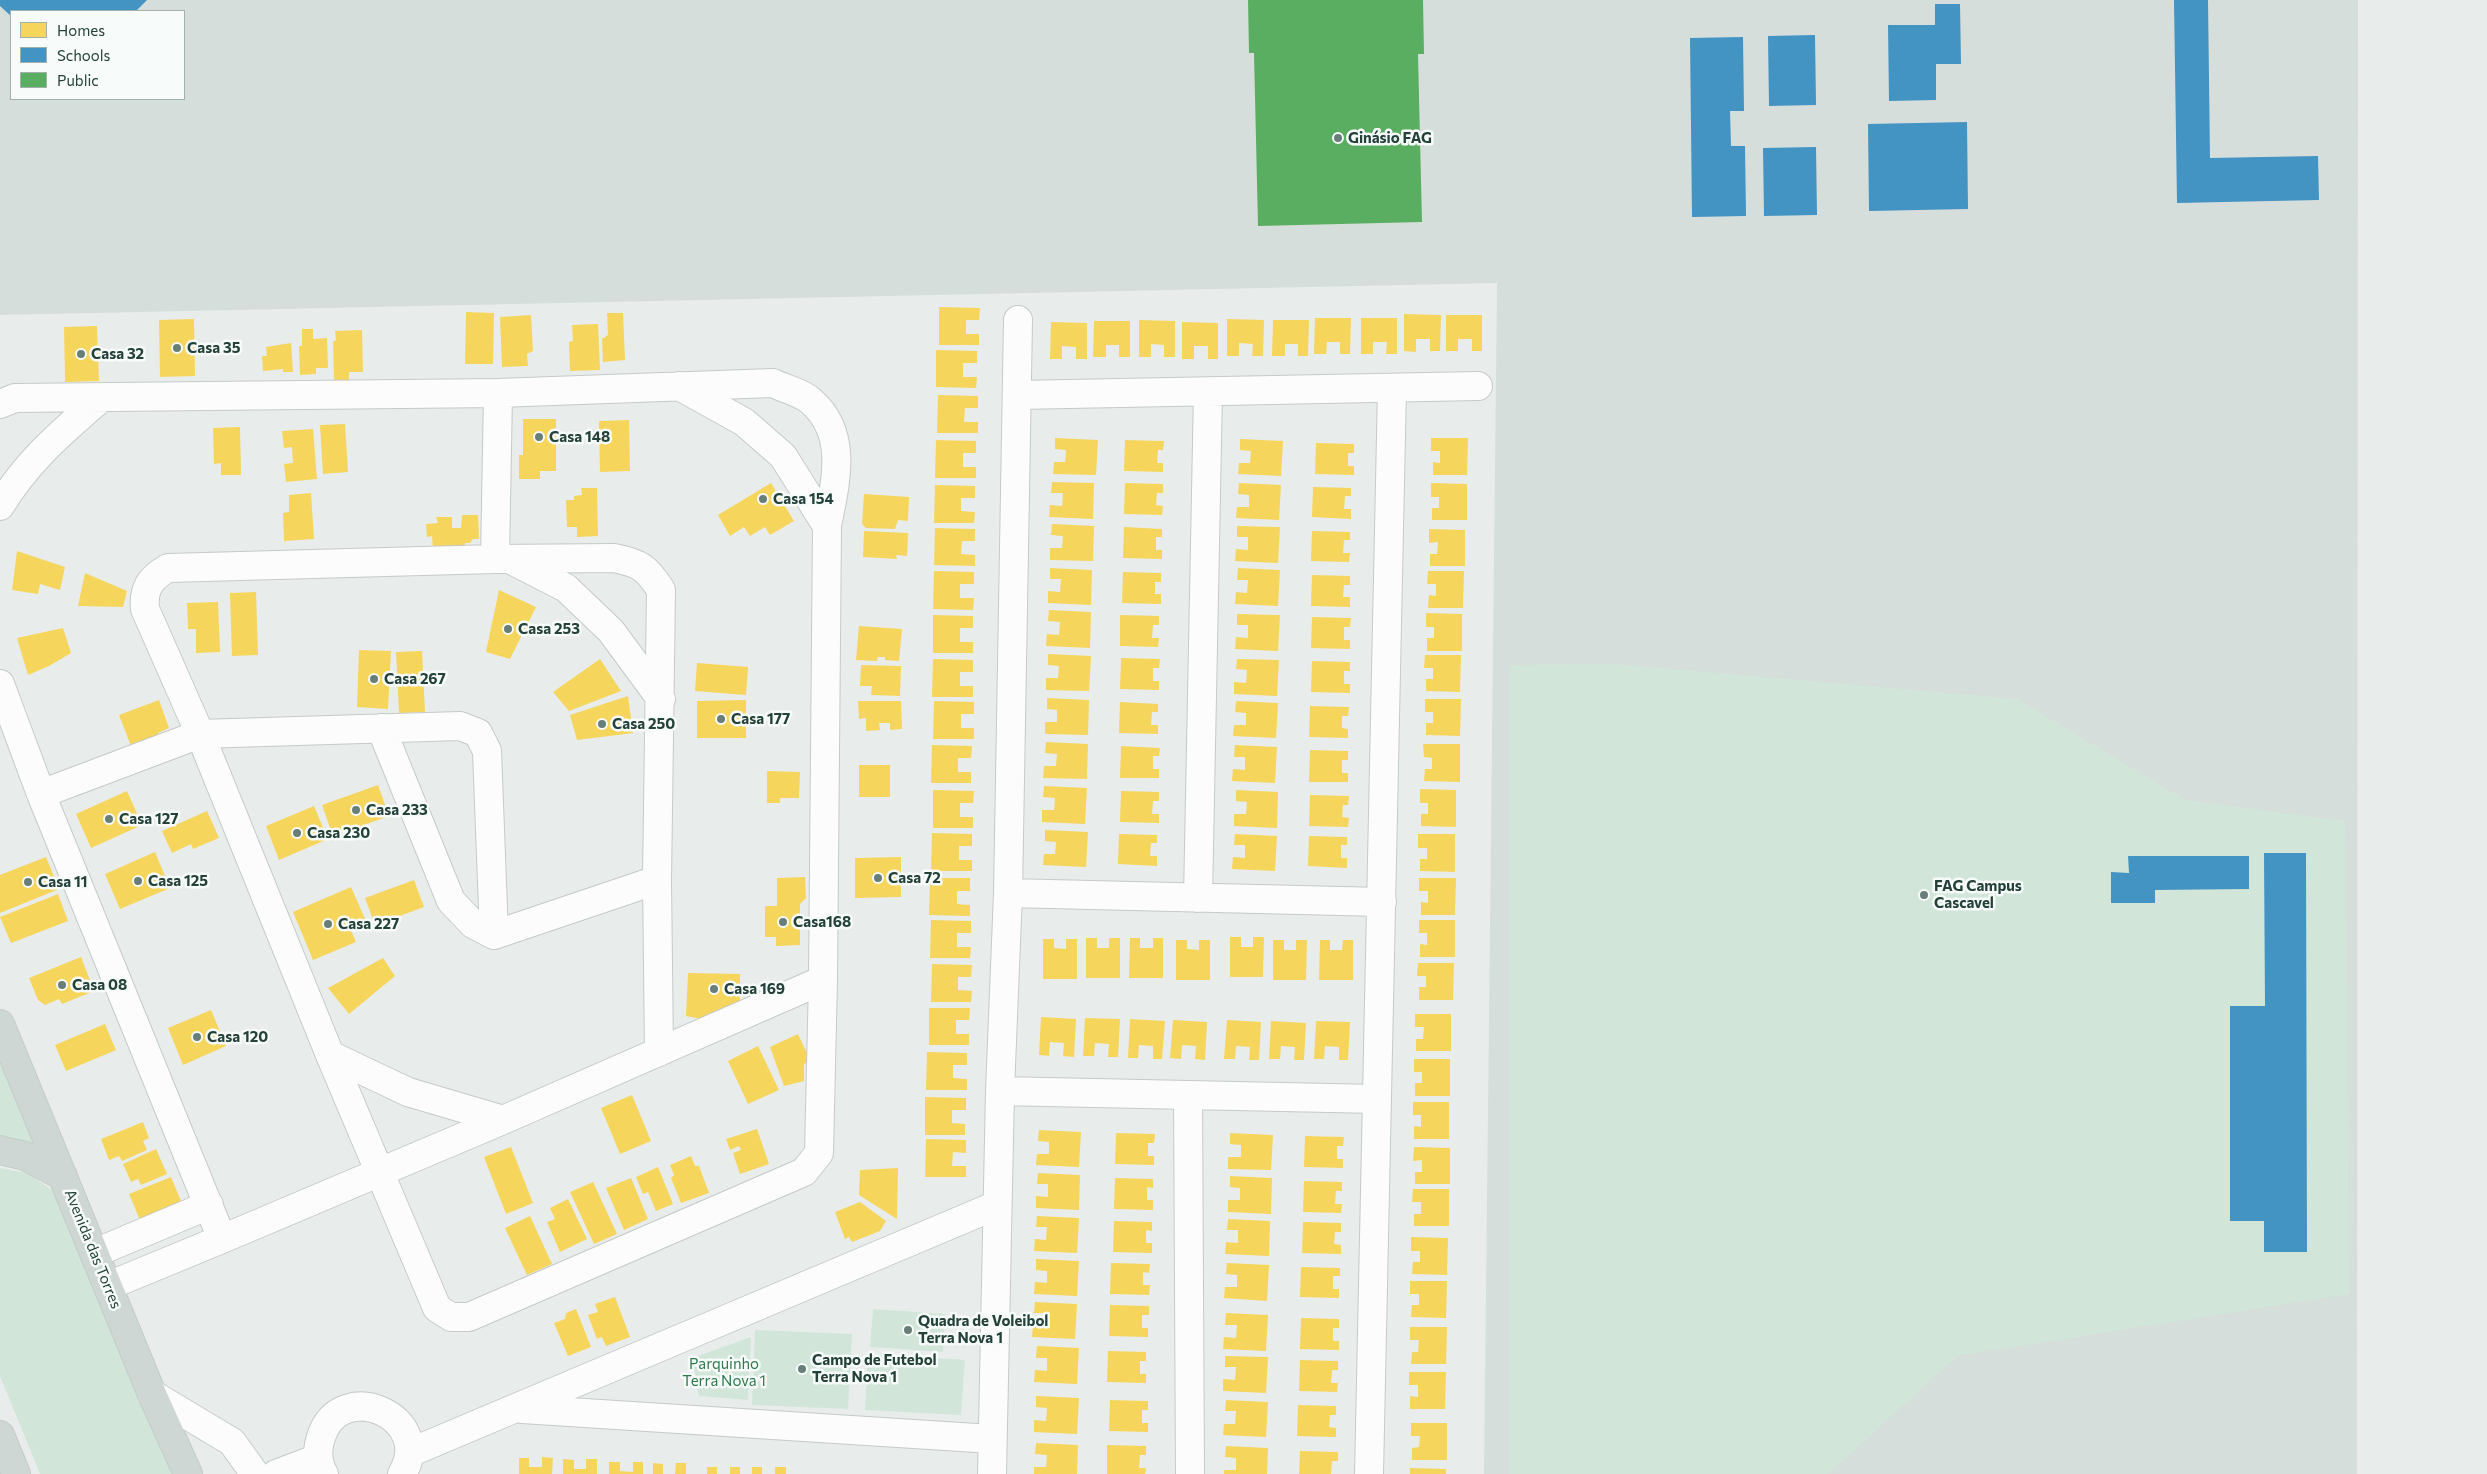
<!DOCTYPE html>
<meta charset="utf-8">
<style>
body{margin:0}
#map{position:relative;width:2487px;height:1474px;overflow:hidden;background:#e8edeb;font-family:Commissioner,sans-serif}
canvas{display:block}
.legend{position:absolute;left:10px;top:10px;width:175px;height:90px;box-sizing:border-box;background:#f7fbf9;border:1px solid #a3b1ad;margin:0;padding:6px 9px;list-style:none;font-size:15px;color:#24423a}
.legend li{display:flex;align-items:center;gap:10px;height:25px}
.legend b{width:25px;border:1px solid #a3b1ad}
</style>
<div id="map">
<canvas width="2487" height="1474"></canvas>
<ul class="legend">
<li><b style="height:14px;background:#f6d55c"></b>Homes</li>
<li><b style="height:14px;background:#4393c3"></b>Schools</li>
<li><b style="height:14px;background:#5aae61"></b>Public</li>
</ul>
</div>
<script>
const g = document.querySelector('canvas').getContext('2d');
g.lineJoin = 'round';
function paint(path, color) {
  g.fillStyle = color;
  g.fill(path, 'evenodd');
}
function strokePath(path, color, width, dash) {
  g.strokeStyle = color;
  g.lineWidth = width;
  g.lineCap = dash ? 'butt' : 'round';
  g.setLineDash(dash || []);
  g.stroke(path);
}
function drawText(font, color, halo, rows, align = 'center') {
  g.font = font + ' Commissioner,sans-serif';
  g.lineWidth = 5;
  g.setLineDash([]);
  g.textBaseline = 'middle';
  g.strokeStyle = halo;
  g.fillStyle = color;
  for (const [text, x, y, turn = 0] of rows) {
    g.save();
    g.translate(x, y);
    g.rotate((+turn || 0) * Math.PI / 180);
    g.textAlign = isNaN(turn) ? turn : align;
    if (halo) g.strokeText(text, 0, 0);
    g.fillText(text, 0, 0);
    g.restore();
  }
}
const built = new Path2D(`
 M0,0H2358L2357,1474H1484L1497,283L0,315ZM11,11H184V99H11Z`);
const green = new Path2D(`
 M1615,664L2017,699L2185,800L2345,821L2349,1294L1957,1356L1828,1474H1510V665Z
 M0,1059L36,1146L0,1139Z
 M0,1168L27,1173L58,1194L178,1474H40L0,1376Z
 M873,1309L945,1314L943,1352L870,1347Z
 M755,1330L852,1334L848,1409L752,1405Z
 M751,1337L748,1400L699,1396L692,1358Z
 M868,1354L965,1360L961,1415L865,1410Z`);
const homes = new Path2D(`
 M939,307L980,308L979,320H966V334H979V345H939Z
 M466,312L494,313L493,364H465Z
 M607,313H623L625,360L603,362L602,339L608,335Z
 M1404,314L1441,315L1440,351H1430V339H1416V352L1404,351Z
 M531,315L533,351L527,354L528,366L502,367L500,317Z
 M1446,315H1482V351H1472V339H1458V351H1446Z
 M1315,318H1351L1350,354H1340V342H1327L1326,354H1314Z
 M1361,318H1397V354H1386L1387,342H1373V354H1361Z
 M194,319L195,376L160,377L159,320Z
 M1227,319L1264,320L1263,356H1252L1253,344L1239,343V356H1227Z
 M1139,320L1175,321V357H1164V345L1151,344V357H1139Z
 M1273,320H1309L1308,356H1298V344H1285V356H1272Z
 M1094,321H1130V357H1119V345H1106V357H1093Z
 M1051,322L1087,323V359H1076V347L1062,346V359H1050Z
 M1182,322L1218,323V359H1208V346H1194V359H1182Z
 M598,324L600,370L570,371L569,342L573,341L572,325Z
 M97,326L99,381L65,382L64,327Z
 M302,329H313V339L327,338L328,368H316V374L300,375L299,346H302Z
 M362,330L363,372H349V380H334L333,342L336,340L335,331Z
 M291,343L293,372H283V369L263,371L262,356H267L266,347Z
 M936,350L977,351V363H963V377H977L976,388L936,387Z
 M938,395L978,396V408H965L964,422H978V433H937Z
 M523,419H556V471H540V479H519V455H523Z
 M629,420L630,471L600,472L599,421Z
 M345,424L348,472L323,474L320,425Z
 M240,427L241,475H221V463L214,464L213,428Z
 M313,429L317,479L286,482L284,464L293,463L292,447L284,448L282,431Z
 M1055,438L1098,440L1096,475L1053,474L1054,462H1065L1066,450L1055,449Z
 M1431,438H1468L1467,475H1433V462L1440,463V451H1431Z
 M1240,439L1283,441L1281,476L1238,474L1239,463H1250L1251,451L1240,450Z
 M936,440L976,441V453H963V467H976V478H935Z
 M1125,440L1164,441L1163,450H1158L1157,463H1163V472L1124,471Z
 M1316,443L1354,444V453H1348V466H1354V475L1315,474Z
 M1052,482L1094,483L1093,519L1049,517L1050,505L1062,506L1063,493H1051Z
 M771,483L794,521L770,535L765,527L750,536L744,527L730,536L718,515Z
 M1125,483L1163,484V493H1157L1156,505L1163,506L1162,515L1124,514Z
 M1239,483L1281,485L1279,520L1236,518L1237,507H1249V495L1238,494Z
 M1431,483L1467,484V520H1432V508H1439V497H1431Z
 M935,485L975,486V498H961V511L975,512L974,523H934Z
 M1313,487L1351,488V496H1345L1344,509H1351V519L1312,517Z
 M581,488H597L598,536L577,537V527H567L566,500H574V496L582,495Z
 M311,493L314,539L284,541L283,513L289,512V495Z
 M864,494L909,497L908,521L898,520L895,529L866,528L862,524Z
 M462,515H478L479,539H473L470,543H465V551L433,549L432,536L427,537L426,524L438,523L436,517H452V528H461Z
 M1052,524L1094,526L1093,561L1050,560V548H1062L1063,536L1051,535Z
 M1237,526L1280,527L1278,563L1235,561L1236,549L1248,550V537H1237Z
 M1124,527L1162,529V537H1156V550H1162V559L1123,558Z
 M935,528L975,529V541H962L961,554L975,555V566L934,565Z
 M1429,529L1465,530V566H1430V554H1437L1438,542L1429,543Z
 M864,531L908,533L907,556L896,555L897,559L863,557Z
 M1312,531L1350,532V540H1344L1343,553H1350L1349,562L1311,561Z
 M17,551L65,567L60,590L40,584L38,594L12,590Z
 M1050,568L1092,570L1091,605L1048,603V591L1060,592L1061,579H1050Z
 M1238,568L1280,570L1278,606L1235,604L1236,592L1247,593L1248,580H1237Z
 M934,571L974,572V584H960V598H974L973,610L933,609Z
 M1428,571H1464L1463,608H1428L1429,595L1436,596V584H1427Z
 M1123,572L1161,573V582H1155V594H1161V604L1122,603Z
 M85,573L127,591L123,607L78,606Z
 M1312,575L1350,576V585H1344L1343,597H1350V607L1311,606Z
 M499,590L536,607L510,659L486,652Z
 M256,592L258,655L232,656L230,593Z
 M218,602L220,652L196,653V629H188L187,603Z
 M1049,610L1091,612L1090,648L1046,646L1047,634L1059,635L1060,622L1048,621Z
 M1426,613L1462,614V651H1427V638H1434V627H1426Z
 M1237,614L1280,615L1278,651L1235,649L1236,637L1248,638V625H1237Z
 M933,615L973,616V628H960V642H973V653H933Z
 M1120,615L1159,616V625H1153L1152,638H1159L1158,647L1120,646Z
 M1312,617L1351,618L1350,627H1344V640H1350V649L1311,648Z
 M859,626L902,629L899,661L885,660V657H878L877,661L856,660Z
 M63,628L71,653L49,666L28,675L17,638Z
 M359,650L391,651L388,709L357,707Z
 M422,651L425,712L399,713L396,652Z
 M1048,654L1091,656L1089,691L1046,690V678H1058L1059,666L1048,665Z
 M1425,655H1461L1460,692L1426,691V679H1433V668H1424Z
 M1121,658L1160,659L1159,668H1153V681H1159V690L1120,689Z
 M600,659L621,691L569,711L553,692Z
 M933,659L973,660V672H960V686H973V697H932Z
 M1237,659L1279,660L1277,696L1234,694V682L1246,683L1247,670L1236,669Z
 M1312,661L1350,662V671H1344V684H1350V693L1311,692Z
 M697,663L748,667L746,695L695,691Z
 M861,665L901,666L900,696L871,695L872,686H860Z
 M628,696L633,733L577,740L570,715Z
 M1047,698L1089,700L1088,735L1045,734V722H1057V710L1047,709Z
 M1425,699H1461L1460,736L1426,735V723H1433V712H1425Z
 M159,700L169,728L158,733L160,738L131,746L119,715Z
 M746,700V738H697V701Z
 M858,701H901L902,729L890,730V723H879L880,730L866,731V718L859,719Z
 M934,701L974,702V714H961V728H974V739H933Z
 M1236,701L1278,703L1276,738L1233,736L1234,725H1246V713L1235,712Z
 M1120,702L1158,704V712H1152L1151,725H1158V734L1119,733Z
 M1310,706L1349,707L1348,716H1342V728L1348,729V738L1309,737Z
 M1046,742L1088,744L1087,779L1043,778L1044,766H1056L1057,754L1045,753Z
 M1423,744H1460V782L1424,781L1425,769H1432V758L1424,757Z
 M932,745L972,746L971,758H958V772H971V783H931Z
 M1235,745L1277,747L1275,783L1232,781L1233,769L1245,770V757H1234Z
 M1121,746L1160,748L1159,756H1153V769H1159V778H1120Z
 M1310,750L1348,751V760H1342V773H1348V782H1309Z
 M859,765H890V797H859Z
 M767,771L800,772L799,798H780V803H767Z
 M378,785L389,816L333,836L322,805Z
 M1044,786L1087,788L1085,824L1042,822V810H1054L1055,798L1043,797Z
 M1420,789L1456,790V827L1421,826V814H1428V803H1420Z
 M933,790L974,791L973,803H960V817H973V828H933Z
 M1236,790L1278,792L1277,828L1234,826V814H1246L1247,802L1236,801Z
 M127,791L142,825L91,848L76,814Z
 M1121,791L1159,792V801H1153L1152,814H1159V823L1120,822Z
 M1310,795L1349,796L1348,805H1343L1342,817L1349,818L1348,827L1309,826Z
 M314,806L328,839L279,860L266,826Z
 M207,811L219,838L193,849L191,844L172,853L162,831Z
 M1045,830L1088,832L1086,867L1043,865L1044,854H1055L1056,842L1045,841Z
 M932,833L972,834V846H959V860H972V871H931Z
 M1119,834L1157,835V843H1151L1150,856H1157V866L1118,864Z
 M1235,834L1277,836L1275,871L1232,869L1233,857L1245,858V845H1234Z
 M1418,834H1455V872L1420,871V859H1427V848H1418Z
 M1309,836L1347,837V845H1341V858H1347V868L1308,866Z
 M155,852L170,888L120,909L105,874Z
 M46,857L59,889L0,913V875Z
 M901,857V897L855,898V858Z
 M805,877L806,898L800,904V945L776,946V937H765V906H777V878Z
 M930,878H970V891H957V904L970,905V916L929,915Z
 M1419,878H1456L1455,915H1421V902L1428,903V891H1419Z
 M414,880L424,907L375,925L365,898Z
 M351,887L366,921L350,928L356,942L313,960L293,912Z
 M58,894L68,921L11,943L0,917Z
 M931,920L971,921V933H957V947H971L970,958H930Z
 M1419,920H1455V957H1420V944L1427,945V933H1419Z
 M1230,937H1241V947H1253V937H1264L1263,977H1230Z
 M1086,938H1097V948H1109V938H1120V978H1086Z
 M1130,938H1140V948H1153V938H1163V978H1129Z
 M1043,939H1054V948L1066,949V939H1077V979H1043Z
 M1176,940H1187V949L1199,950V940H1210V980H1176Z
 M1273,940H1284V950H1296V940H1307L1306,980H1273Z
 M1320,940H1330V950H1342L1343,940H1353V980H1319Z
 M81,957L94,991L62,1004L59,999L45,1005L38,1000L29,978Z
 M383,958L395,976L349,1014L328,988Z
 M1418,963H1454L1453,1000H1419V987H1426V976H1417Z
 M932,964L972,965L971,977H958V990L972,991L971,1002H931Z
 M688,973L740,974V1004L707,1020L686,1016Z
 M929,1008H970L969,1020H956V1034H969V1045H929Z
 M211,1010L226,1046L183,1065L168,1028Z
 M1415,1014H1451V1051H1416V1039H1423L1424,1027H1415Z
 M1041,1017L1076,1019L1074,1057L1063,1056L1064,1043L1050,1042L1049,1056L1039,1055Z
 M1085,1018L1120,1019L1118,1057H1108L1109,1044L1095,1043L1094,1056H1083Z
 M1130,1019L1165,1021L1162,1059H1153V1046L1139,1045L1138,1058H1128Z
 M1173,1020L1207,1022L1205,1060L1195,1059L1196,1046L1182,1045L1181,1059L1170,1058Z
 M1227,1020L1261,1022L1259,1060H1249L1250,1047L1236,1046L1235,1059H1224Z
 M1271,1021L1306,1023L1304,1060H1294L1295,1047L1281,1046L1280,1059H1269Z
 M1316,1021L1350,1022L1348,1060H1339V1047L1325,1046L1324,1059H1314Z
 M105,1024L116,1050L66,1071L55,1045Z
 M798,1034L809,1058L804,1065V1081L784,1086L770,1047Z
 M758,1046L779,1090L748,1104L728,1061Z
 M927,1052L967,1053V1065H953V1078L967,1079V1090H926Z
 M1414,1059H1450V1096H1415V1083H1422V1072H1414Z
 M632,1095L651,1141L620,1154L601,1108Z
 M925,1097L966,1098V1110H952V1123L965,1124V1135H925Z
 M1413,1102H1449V1139H1414V1126L1421,1127V1115H1413Z
 M143,1122L149,1138L143,1141L147,1150L122,1161L119,1156L109,1160L101,1139Z
 M757,1129L769,1164L740,1174L733,1153L741,1150L739,1146L730,1150L726,1139Z
 M1039,1130L1081,1132L1079,1167L1036,1165L1037,1154H1049V1142L1038,1141Z
 M1116,1133L1155,1134L1154,1143H1148V1156H1154V1165L1115,1164Z
 M1230,1133L1273,1135L1271,1170L1228,1169V1157H1241V1145L1230,1144Z
 M1305,1136L1344,1137L1343,1146H1337V1159H1343V1168L1304,1167Z
 M926,1139L966,1140V1153L953,1152L952,1166H966V1177H925Z
 M511,1147L533,1203L506,1214L484,1157Z
 M1414,1147L1450,1148V1184H1415V1172H1422V1160L1413,1161Z
 M156,1149L167,1174L141,1185L138,1179L131,1182L123,1164Z
 M691,1156L695,1166H699L709,1193L681,1203L671,1178L674,1175L670,1165Z
 M658,1167L673,1204L656,1211L648,1192L643,1194L636,1177Z
 M898,1168L897,1219L859,1195L860,1170Z
 M1038,1173L1080,1175L1079,1210L1036,1208V1196L1048,1197V1184H1037Z
 M1230,1176L1272,1178L1271,1214L1228,1212V1200H1240V1188L1230,1187Z
 M171,1177L184,1208L142,1225L129,1194Z
 M631,1178L648,1219L624,1230L606,1188Z
 M1115,1178L1153,1179V1188L1147,1187V1200H1153V1210L1114,1209Z
 M1304,1181L1342,1182V1191H1336L1335,1204H1342L1341,1213L1303,1212Z
 M593,1182L617,1234L594,1244L570,1192Z
 M1413,1189H1449V1226H1414V1214H1421V1202H1412Z
 M568,1199L587,1239L560,1252L547,1222L555,1219L550,1208Z
 M860,1202L886,1221L880,1231L852,1242L849,1237L845,1239L835,1212Z
 M530,1216L552,1264L527,1275L505,1228Z
 M1037,1216L1079,1218L1077,1253L1034,1251L1035,1239L1046,1240L1047,1227H1036Z
 M1228,1219L1270,1221L1269,1256L1225,1254L1226,1242L1238,1243V1230H1227Z
 M1114,1221L1152,1222V1231L1146,1230V1243H1152V1253L1113,1252Z
 M1303,1222L1341,1223V1232H1335L1334,1244L1341,1245V1254L1302,1253Z
 M1411,1237L1448,1238L1447,1275L1412,1274L1413,1262H1420V1251H1411Z
 M1036,1259L1079,1261L1077,1296L1034,1294L1035,1282L1047,1283V1271L1036,1270Z
 M1111,1263L1150,1264L1149,1273L1143,1272V1285H1150L1149,1295L1110,1294Z
 M1227,1263L1269,1265L1267,1301L1224,1298L1225,1287H1237V1275L1226,1274Z
 M1301,1267L1340,1268V1276H1333V1289H1339V1298L1300,1297Z
 M1410,1281H1447L1446,1318L1411,1317L1412,1305H1419V1294H1410Z
 M615,1297L630,1337L606,1346L602,1337L597,1339L588,1315L598,1312L595,1304Z
 M1035,1302L1077,1304L1075,1339L1032,1337L1033,1325L1045,1326V1313H1034Z
 M1110,1305L1149,1306V1315H1142V1328H1148V1337L1109,1336Z
 M576,1309L591,1347L568,1356L554,1323L565,1319L566,1313Z
 M1226,1313L1268,1315L1266,1351L1223,1349L1224,1337L1236,1338L1237,1325H1225Z
 M1301,1318L1339,1319V1328H1333V1341H1339V1350L1300,1349Z
 M1410,1327H1447L1446,1364H1411L1412,1352H1418L1419,1340H1410Z
 M1037,1346L1079,1348L1077,1384L1034,1382L1035,1370L1047,1371V1358H1036Z
 M1108,1351L1146,1352V1361H1140V1374H1146V1383L1107,1382Z
 M1225,1356L1268,1357L1266,1393L1223,1391V1379L1235,1380L1236,1367H1225Z
 M1300,1360L1338,1361V1370H1332L1331,1383H1338L1337,1392L1299,1391Z
 M1409,1372H1446L1445,1409H1410V1396L1418,1397V1385H1409Z
 M1036,1396L1079,1398L1077,1434L1034,1432V1420L1046,1421L1047,1408L1036,1407Z
 M1110,1400L1148,1401V1410H1142V1423H1148V1432L1109,1431Z
 M1226,1400L1268,1402L1266,1437L1223,1435L1224,1424H1235L1236,1411H1225Z
 M1298,1405L1336,1406V1415H1330L1329,1427L1336,1428V1437L1297,1436Z
 M1411,1423H1447V1460H1412V1448L1419,1447L1420,1436H1411Z
 M1036,1443L1078,1445L1077,1474H1034V1467H1046L1047,1455L1035,1454Z
 M1107,1445L1146,1446V1455H1140L1139,1468H1146L1145,1474H1107Z
 M1226,1446L1268,1448L1267,1474H1224V1470H1236V1458L1225,1457Z
 M1300,1451L1338,1452V1461H1332L1331,1474H1299Z
 M542,1457L553,1458L552,1474H519V1458H529V1467H542Z
 M563,1459L574,1460V1469H586V1459H597V1474H563Z
 M609,1462H620V1471L633,1472V1462H643V1474H609Z
 M653,1463L663,1464V1474H653Z
 M676,1463H686V1474H675Z
 M707,1467H717V1474H707Z
 M730,1467H740V1474H730Z
 M752,1467H762V1474H752Z
 M775,1467H786V1474H775Z
 M1410,1468L1446,1469V1474H1410Z`);
const schools = new Path2D(`
 M0,0H147L136,11H11V16L0,6Z
 M2174,0H2208L2210,158L2318,156L2319,200L2177,203Z
 M1935,4H1960L1961,64H1936V100L1889,101L1888,25H1935Z
 M1815,35L1816,105L1769,106L1768,36Z
 M1743,37L1744,111H1730L1731,146H1745L1746,216L1692,217L1690,38Z
 M1967,122L1968,209L1869,211L1868,124Z
 M1816,147L1817,215L1764,216L1763,148Z
 M2264,853H2306L2307,1252H2264V1221H2230V1006H2265Z
 M2128,856H2249V889L2155,890V903H2111V872L2129,873Z`);
const public = new Path2D(`
 M1248,0H1423L1424,54H1418L1422,222L1258,226L1254,53H1249Z`);
const minor = new Path2D(`
 M679,386L744,422L783,456L827,526
 M1017,395L1478,386
 M0,404L15,398L498,393L773,383C785,389 803,393 812,402C849,435 835,484 827,526L823,980L819,1153L804,1172L469,1317H451L437,1308L330,1055L200,734L145,609C143,589 150,578 168,568L495,559L614,558C640,563 647,568 661,590L657,880L659,1052
 M0,506C28,460 61,433 101,398
 M495,559L498,393
 M515,562L566,588L611,631L661,699
 M0,684L41,794L222,1239L503,1120L823,980
 M381,728L451,901L473,924L494,935L657,880
 M41,794L200,734L460,726L478,733L487,751L494,935
 M1008,893L1382,902
 M1198,898L1208,392
 M330,1055L408,1092L503,1120
 M1000,1091L1377,1099
 M1188,1095L1190,1474
 M95,1253L209,1205
 M108,1286L222,1239
 M152,1394L232,1442L255,1474
 M522,1409L992,1439
 M409,1453L997,1205
 M276,1474L318,1458
 M324,1474C317,1462 317,1449 321,1437C341,1375 436,1418 402,1474
 M992,1474L1000,1091L1008,893L1018,320
 M1369,1474L1392,388`);
const major = new Path2D(`
 M0,1024L152,1394L188,1474
 M0,1150L25,1156L63,1176
 M0,1435L16,1474`);
const markers = [
 [1338,138,5,"#697e78"],
 [177,348,5,"#697e78"],
 [81,354,5,"#697e78"],
 [539,437,5,"#697e78"],
 [763,499,5,"#697e78"],
 [508,629,5,"#697e78"],
 [374,679,5,"#697e78"],
 [721,719,5,"#697e78"],
 [602,724,5,"#697e78"],
 [356,810,5,"#697e78"],
 [109,819,5,"#697e78"],
 [297,833,5,"#697e78"],
 [878,878,5,"#697e78"],
 [138,881,5,"#697e78"],
 [28,882,5,"#697e78"],
 [1924,895,5,"#697e78"],
 [783,922,5,"#697e78"],
 [328,924,5,"#697e78"],
 [62,985,5,"#697e78"],
 [714,989,5,"#697e78"],
 [197,1037,5,"#697e78"],
 [908,1330,5,"#697e78"],
 [802,1369,5,"#697e78"]
];
const poiNames = [
 ["Ginásio FAG",1348,138],
 ["Casa 35",187,348],
 ["Casa 32",91,354],
 ["Casa 148",549,437],
 ["Casa 154",773,499],
 ["Casa 253",518,629],
 ["Casa 267",384,679],
 ["Casa 177",731,719],
 ["Casa 250",612,724],
 ["Casa 233",366,810],
 ["Casa 127",119,819],
 ["Casa 230",307,833],
 ["Casa 72",888,878],
 ["Casa 125",148,881],
 ["Casa 11",38,882],
 ["FAG Campus",1934,886],
 ["Cascavel",1934,903],
 ["Casa168",793,922],
 ["Casa 227",338,924],
 ["Casa 08",72,985],
 ["Casa 169",724,989],
 ["Casa 120",207,1037],
 ["Quadra de Voleibol",918,1321],
 ["Terra Nova 1",918,1338],
 ["Campo de Futebol",812,1360],
 ["Terra Nova 1",812,1377]
];
const streetNames = [
 ["Avenida das Torres",93,1249,68]
];
const parkNames = [
 ["Parquinho",724,1364],
 ["Terra Nova 1",724,1381]
];
paint(built, '#d6dedb');
paint(green, '#d1e6d8');
paint(homes, '#f6d55c');
paint(schools, '#4393c3');
paint(public, '#5aae61');
strokePath(minor, '#c5cac8', 30);
strokePath(major, '#c3ccc9', 30);
strokePath(minor, '#fcfcfc', 28);
strokePath(major, '#cfd7d5', 28);
for (const [x, y, r, color] of markers) {
  const dot = new Path2D();
  dot.arc(x, y, r, 0, 2 * Math.PI);
  g.fillStyle = color;
  g.fill(dot);
  strokePath(dot, '#f7fbf9', 2);
}
drawText('bold 15px', '#24423a', '#f7fbf9', poiNames, 'left');
drawText('15px', '#24423a', '#f7fbf9', streetNames);
drawText('15px', '#2d7a4b', '#f7fbf9', parkNames);
</script>
